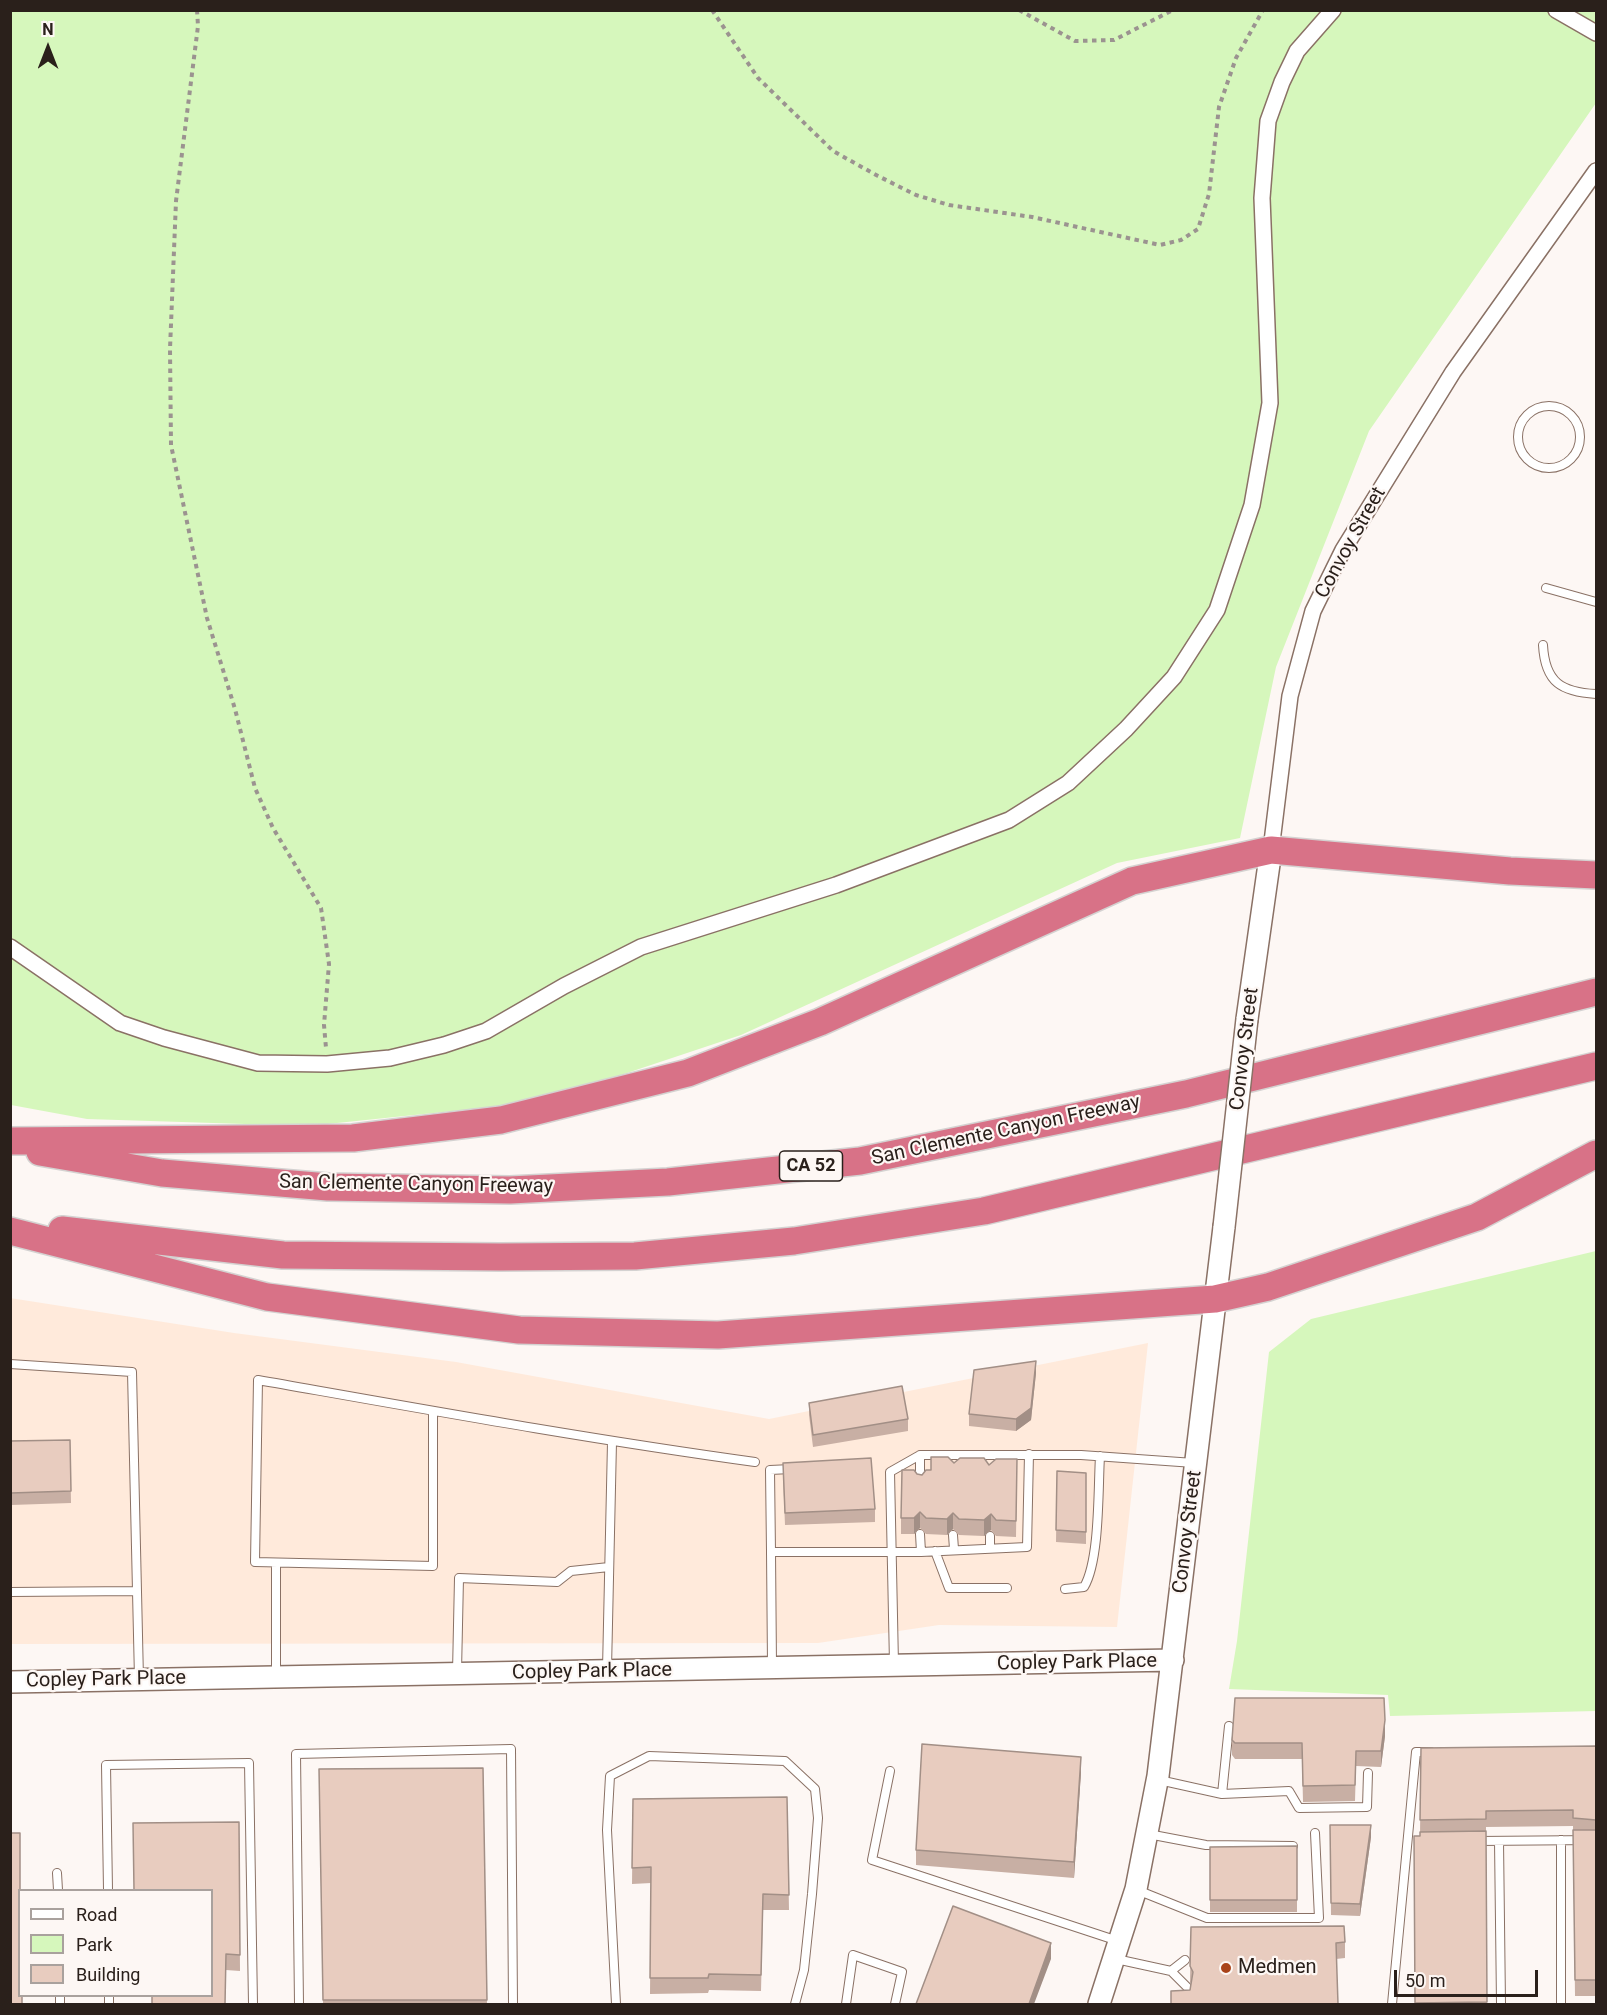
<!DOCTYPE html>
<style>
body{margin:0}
#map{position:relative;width:1607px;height:2015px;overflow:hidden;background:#fdf7f4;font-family:Roboto,sans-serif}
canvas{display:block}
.frame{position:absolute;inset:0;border:12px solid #2a201b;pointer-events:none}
.legend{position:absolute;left:18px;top:1889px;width:195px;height:108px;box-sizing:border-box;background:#fdf7f4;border:2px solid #a9a19d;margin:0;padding:8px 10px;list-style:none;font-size:18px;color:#2a201b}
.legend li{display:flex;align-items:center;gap:12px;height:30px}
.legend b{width:30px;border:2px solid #a9a19d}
.north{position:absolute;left:18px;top:18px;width:60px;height:60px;-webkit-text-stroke:4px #fdf7f4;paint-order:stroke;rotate:0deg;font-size:16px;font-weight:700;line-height:24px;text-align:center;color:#2a201b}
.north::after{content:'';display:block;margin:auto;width:21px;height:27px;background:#2a201b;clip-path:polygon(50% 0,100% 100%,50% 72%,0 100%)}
.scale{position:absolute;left:1394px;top:1970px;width:144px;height:27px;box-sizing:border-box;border:3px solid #2a201b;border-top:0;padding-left:8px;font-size:18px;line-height:21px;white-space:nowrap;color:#2a201b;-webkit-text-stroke:4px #fdf7f4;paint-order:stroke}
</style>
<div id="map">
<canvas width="1607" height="2015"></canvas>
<div class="frame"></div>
<ul class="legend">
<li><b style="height:8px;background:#fff"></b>Road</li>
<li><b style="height:16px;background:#d6f7bc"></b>Park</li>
<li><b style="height:16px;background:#e8ccbf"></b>Building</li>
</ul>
<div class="north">N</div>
<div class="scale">50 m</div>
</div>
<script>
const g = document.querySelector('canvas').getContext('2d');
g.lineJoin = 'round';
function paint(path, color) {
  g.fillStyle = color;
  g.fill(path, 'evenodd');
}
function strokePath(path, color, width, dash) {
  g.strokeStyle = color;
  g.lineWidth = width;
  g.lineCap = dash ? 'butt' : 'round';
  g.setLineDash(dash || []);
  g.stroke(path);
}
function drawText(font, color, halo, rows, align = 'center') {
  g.font = font + ' Roboto,sans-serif';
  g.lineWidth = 4.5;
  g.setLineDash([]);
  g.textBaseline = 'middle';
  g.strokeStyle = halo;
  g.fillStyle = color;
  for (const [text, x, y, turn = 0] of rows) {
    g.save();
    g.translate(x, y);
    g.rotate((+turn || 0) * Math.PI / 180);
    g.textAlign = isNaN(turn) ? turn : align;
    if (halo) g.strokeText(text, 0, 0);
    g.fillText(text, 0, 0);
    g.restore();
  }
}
const commercial = new Path2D(`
 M10,1298L234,1333L456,1362L769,1419L1148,1343L1117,1627L939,1625L818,1643L11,1644Z`);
const green = new Path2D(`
 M10,11H1596V103L1369,431L1276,667L1240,838L1117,863L741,1035L540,1102L308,1126L87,1119L11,1105Z
 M1596,1251V1711L1390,1716L1388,1695L1229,1689L1237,1641L1269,1352L1311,1319Z`);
const path = new Path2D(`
 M197,10L198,26L176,201L170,349L171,445L207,618L235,709L255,788L273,828L321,908L329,964L324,1025L326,1048
 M712,10L758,78L833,151L878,176L916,195L949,205L1032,217L1160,245L1181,240L1198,229L1209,194L1219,107L1236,58L1263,10
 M1019,10L1075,41L1114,40L1173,10`);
const lane = new Path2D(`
 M1518 437a31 31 0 1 1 62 0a31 31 0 1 1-62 0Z
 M1546,588L1596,602
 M1543,645C1545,683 1562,692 1596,694
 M10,1364L132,1372L139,1679
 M433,1411V1566L255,1562L258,1380C423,1409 588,1439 755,1462
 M920,1484V1455
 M920,1534L921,1552
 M953,1535L954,1549
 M990,1548V1536
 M935,1551L949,1588H1007
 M771,1552L770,1470L791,1469
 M276,1563V1675
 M1065,1589L1084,1587C1100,1560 1098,1489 1100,1456
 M10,1592L137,1591
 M894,1664L890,1472L920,1455H1081L1194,1463
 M772,1665L771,1552H921L1027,1547L1029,1454
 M607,1669L612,1442
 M457,1672L459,1578L557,1582L571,1571L609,1567
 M890,1771L872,1860L1118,1941
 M1159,1780L1222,1794L1289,1791L1299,1808L1367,1807L1368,1773
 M1222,1794L1229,1726
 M1148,1834L1206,1845L1293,1846
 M1561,1840V2004
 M1478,1841L1596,1840
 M1499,1841L1501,2004
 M57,1873L58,1890
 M108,1890L106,1765L249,1763L253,2004
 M1137,1890L1207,1918H1319L1315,1833
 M1116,1959L1171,1971L1185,1960
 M1171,1971L1187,1987
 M60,1996V2004
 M109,1996V2004
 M299,2004L296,1754L511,1749L513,2004
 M616,2004L607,1830L610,1776L649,1756L785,1761L815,1789L818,1818L812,1894L804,1970L795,2004
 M846,2004L853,1955L902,1972L895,2004
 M1392,2004L1416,1752H1431`);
const street = new Path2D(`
 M1556,10L1596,33
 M1271,850L1290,696L1313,611L1343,550L1453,372L1596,171
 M10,947L120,1023L164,1038L258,1063L327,1064L390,1058L444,1045L486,1031L564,986L641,947L836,885L1009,820L1068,783L1126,729L1174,677L1217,610L1252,505L1270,403L1262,198L1268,121L1282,82L1297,51L1333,10`);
const secondary = new Path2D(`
 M1247,1019L1271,850
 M10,1682L1173,1660
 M1099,2004L1136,1889L1158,1776L1224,1227`);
const highway = new Path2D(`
 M10,1141L353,1138L501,1120L688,1073L820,1022L1132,881L1271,850L1510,871L1596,875
 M40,1152L162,1173L328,1187L510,1190L668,1182L860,1161L1186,1094L1596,992
 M62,1230L283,1255L500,1257L635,1256L794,1241L984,1211L1596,1066
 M10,1231L267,1297L519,1330L718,1335L1215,1299L1268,1287L1477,1217L1596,1154`);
const secondaryBridge = new Path2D(`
 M1224,1227L1247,1019`);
const wall = new Path2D(`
 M1036,1373L1031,1420L1016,1431L969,1426V1414Z
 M809,1403L908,1419V1431L813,1447L809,1415Z
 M70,1440L71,1503L11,1505L10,1480Z
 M1017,1459L1016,1537L996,1536L991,1530L984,1536L959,1535L953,1529L947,1535L926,1534L920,1528L914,1534H901V1518L917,1474L922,1475L931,1470L954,1463L989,1465Z
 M1057,1471L1086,1473V1544L1056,1542Z
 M783,1475L875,1509V1522L785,1525Z
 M1385,1736L1381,1767L1356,1766L1355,1801L1303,1802L1302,1759H1235L1232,1755V1740Z
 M1596,1746V1996H1575L1573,1826L1486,1827L1487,2004H1415L1414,1836H1420L1421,1748Z
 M483,1768L487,2004H323L319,1769Z
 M1081,1772L1074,1878L916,1865V1850Z
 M787,1797L789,1910H763L761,1991L709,1990L708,1993L650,1994L651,1883L632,1884L633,1799Z
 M239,1822L240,1971L226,1970L225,2004H152Z
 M1330,1825L1371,1837L1360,1916L1331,1915Z
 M1297,1846V1912H1210V1847Z
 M1191,1927L1345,1942V1958L1336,1959L1190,1990L1191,1984L1190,1982Z`);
const shadedWall = new Path2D(`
 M1036,1361V1373L1031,1420L1016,1431V1419Z
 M920,1512V1528L914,1534V1518Z
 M953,1513V1529L947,1535V1519Z
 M991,1514V1530L984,1536V1520Z
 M1385,1720V1736L1381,1767V1751Z
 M1081,1757V1772L1074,1878V1862Z
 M1371,1825V1837L1360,1916V1904Z
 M1051,1943V1959L1034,2004H1029Z`);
const building = new Path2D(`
 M1036,1361L1031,1408L1016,1419L969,1414L974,1370Z
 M902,1386L908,1419L813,1435L809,1403Z
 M70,1440L71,1491L11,1493L10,1441Z
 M931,1457H948L954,1463L960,1458H984L989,1465L996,1459H1017L1016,1521L996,1520L991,1514L984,1520L959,1519L953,1513L947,1519L926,1518L920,1512L914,1518H901L902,1470H914L917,1474L922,1475L926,1470H931Z
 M871,1458L875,1509L785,1513L783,1463Z
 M1057,1471L1086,1473V1532L1056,1530Z
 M1235,1698H1384L1385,1720L1381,1751H1356L1355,1785L1303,1786L1302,1743H1235L1232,1740Z
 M922,1744L1081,1757L1074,1862L916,1850Z
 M1596,1746V1820L1573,1818V1810L1486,1811V1819L1420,1820L1421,1748Z
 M483,1768L487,2000H323L319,1769Z
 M787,1797L789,1895L763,1894L761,1975L709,1974L708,1978H650L651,1867L632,1868L633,1799Z
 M239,1822L240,1955L226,1954L225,2004H152V1995H212V1890H134L133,1823Z
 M1330,1825H1371L1360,1904L1331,1903Z
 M1573,1830H1596V1980H1575Z
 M1486,1831L1487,2002L1415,2003L1414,1836H1420V1832Z
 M10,1833H20V1995H22V2004H10Z
 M1297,1846V1900H1210V1847Z
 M953,1906L1051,1943L1029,2004H916Z
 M1344,1926L1345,1942L1336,1943L1338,2004H1171V1991L1190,1990L1193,1972L1190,1966L1191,1927Z`);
const markers = [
 [1226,1968,6,"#a94319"]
];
const shields = [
 [811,1166,63]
];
const shieldNames = [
 ["CA 52",811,1166]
];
const streetNames = [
 ["Convoy Street",1351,543,-61],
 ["Convoy Street",1245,1049,-83],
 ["San Clemente Canyon Freeway",1006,1131,-12],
 ["San Clemente Canyon Freeway",416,1185,1],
 ["Convoy Street",1188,1532,-83],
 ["Copley Park Place",1077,1663,-1],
 ["Copley Park Place",592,1672,-1],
 ["Copley Park Place",106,1680,-1]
];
const poiNames = [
 ["Medmen",1238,1968]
];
paint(commercial, '#ffeadb');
paint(green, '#d6f7bc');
strokePath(lane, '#8a7165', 10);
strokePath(street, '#8a7165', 18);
strokePath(secondary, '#8a7165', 24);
strokePath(highway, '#d4d2d1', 30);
strokePath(path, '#9b9390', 4, [4.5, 4.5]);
strokePath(lane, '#fff', 8);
strokePath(street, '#fff', 15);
strokePath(secondary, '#fff', 21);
strokePath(highway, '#d87287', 27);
strokePath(secondaryBridge, '#8a7165', 24, []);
strokePath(secondaryBridge, '#fff', 21);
paint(wall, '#c8afa4');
paint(shadedWall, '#a28f86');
paint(building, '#e8ccbf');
strokePath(building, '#a28f86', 1.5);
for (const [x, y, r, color] of markers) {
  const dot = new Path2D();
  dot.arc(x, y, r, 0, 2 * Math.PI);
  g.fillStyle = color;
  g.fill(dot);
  strokePath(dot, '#fdf7f4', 2);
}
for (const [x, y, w] of shields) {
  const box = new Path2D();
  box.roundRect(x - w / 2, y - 15, w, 30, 4.5);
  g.fillStyle = '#fdf7f4';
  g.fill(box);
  strokePath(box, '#2a201b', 1.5);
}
drawText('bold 18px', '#2a201b', null, shieldNames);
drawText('20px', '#2a201b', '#fdf7f4', streetNames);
drawText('20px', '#2a201b', '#fdf7f4', poiNames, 'left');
</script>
